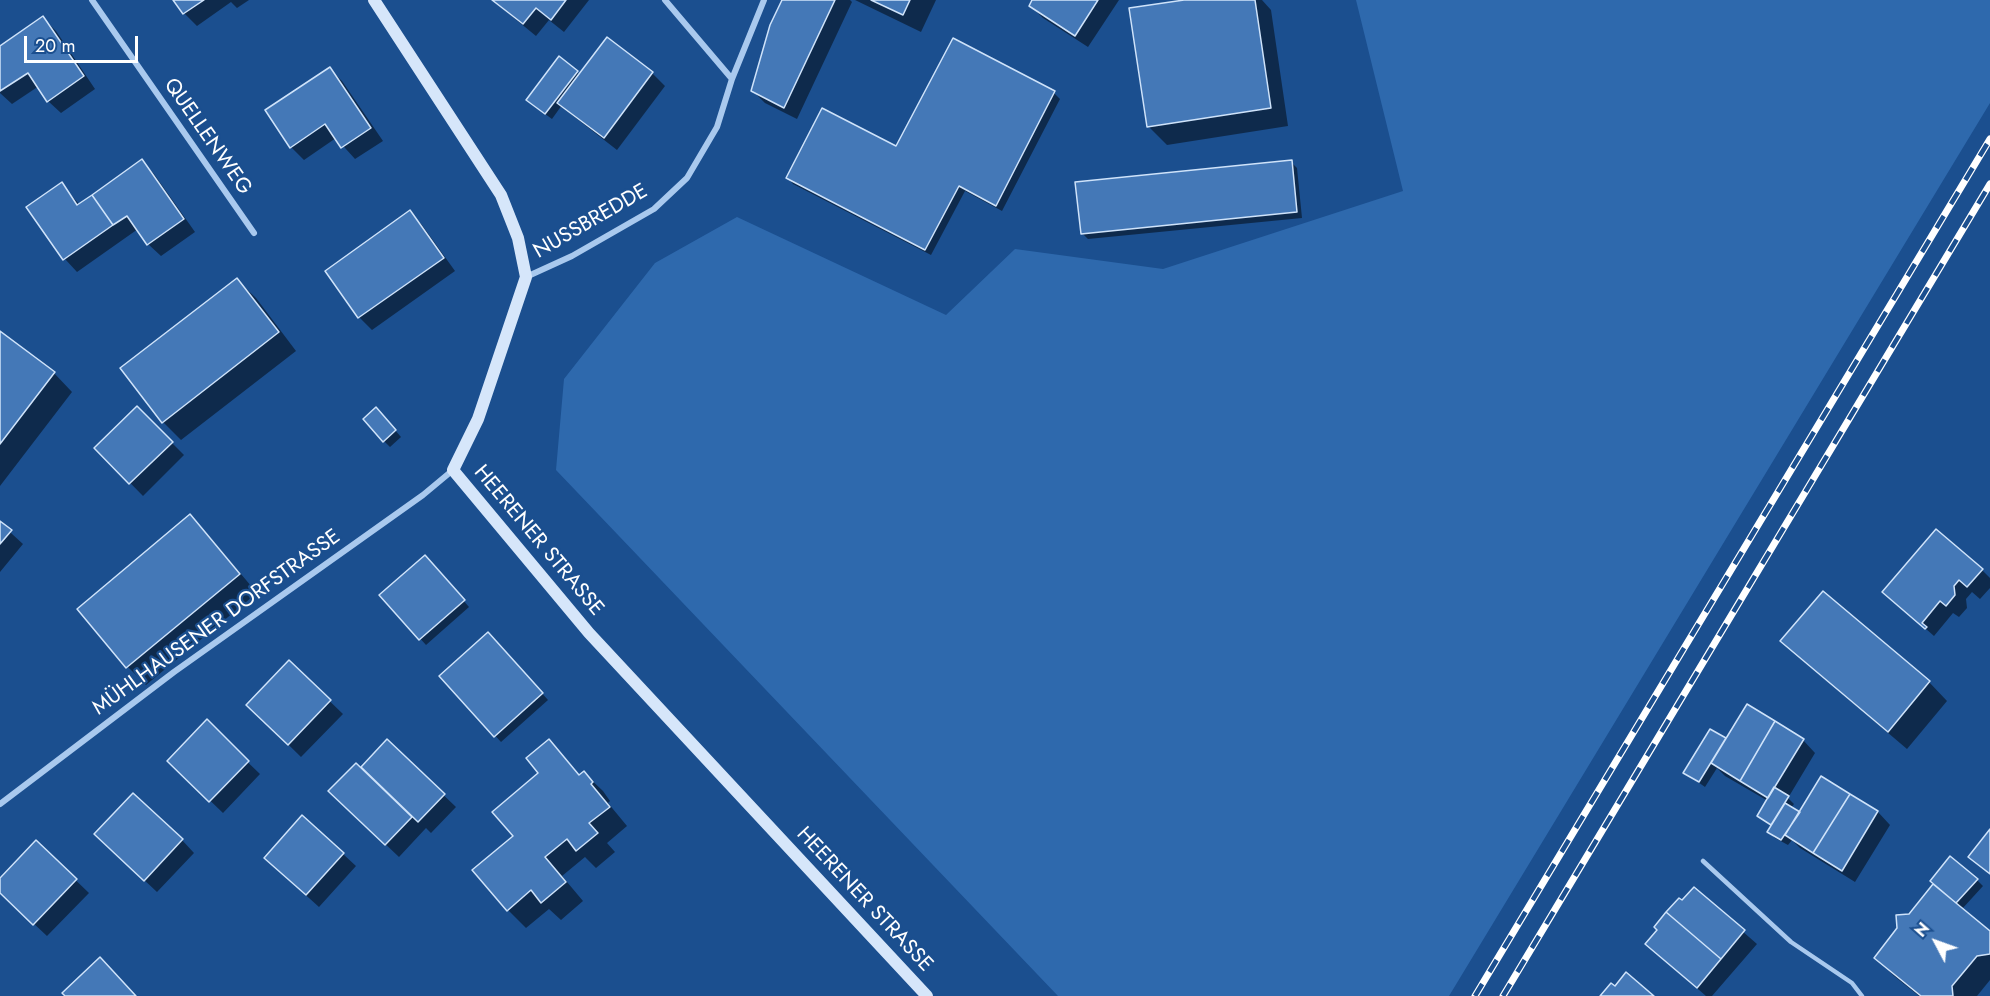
<!DOCTYPE html>
<meta charset="utf-8">
<style>
body{margin:0}
#map{position:relative;width:1990px;height:996px;overflow:hidden;background:#1b4f8f;font-family:Jost,sans-serif}
canvas{display:block}
.north{position:absolute;left:1906px;top:912px;width:60px;height:60px;-webkit-text-stroke:4px #1b4f8f;paint-order:stroke;rotate:311deg;font-size:16px;font-weight:700;line-height:24px;text-align:center;color:#fff}
.north::after{content:'';display:block;margin:auto;width:21px;height:27px;background:#fff;clip-path:polygon(50% 0,100% 100%,50% 72%,0 100%)}
.scale{position:absolute;left:24px;top:36px;width:114px;height:27px;box-sizing:border-box;border:3px solid #fff;border-top:0;padding-left:8px;font-size:18px;line-height:21px;white-space:nowrap;color:#fff;-webkit-text-stroke:4px #1b4f8f;paint-order:stroke}
</style>
<div id="map">
<canvas width="1990" height="996"></canvas>
<div class="north">N</div>
<div class="scale">20 m</div>
</div>
<script>
const g = document.querySelector('canvas').getContext('2d');
g.lineJoin = 'round';
function paint(path, color) {
  g.fillStyle = color;
  g.fill(path, 'evenodd');
}
function strokePath(path, color, width, dash) {
  g.strokeStyle = color;
  g.lineWidth = width;
  g.lineCap = dash ? 'butt' : 'round';
  g.setLineDash(dash || []);
  g.stroke(path);
}
function drawText(font, color, halo, rows, align = 'center') {
  g.font = font + ' Jost,sans-serif';
  g.lineWidth = 4.5;
  g.setLineDash([]);
  g.textBaseline = 'middle';
  g.strokeStyle = halo;
  g.fillStyle = color;
  for (const [text, x, y, turn = 0] of rows) {
    g.save();
    g.translate(x, y);
    g.rotate((+turn || 0) * Math.PI / 180);
    g.textAlign = isNaN(turn) ? turn : align;
    if (halo) g.strokeText(text, 0, 0);
    g.fillText(text, 0, 0);
    g.restore();
  }
}
const green = new Path2D(`
 M1356,0H1990V103L1449,996H1058L556,470L564,379L655,263L737,217L946,315L1015,249L1163,269L1403,191Z`);
const shadow = new Path2D(`
 M175,0H249L237,8L231,2L197,26L184,13Z
 M492,0H589L564,32L549,20L536,36Z
 M784,0H850L852,2L797,119L765,103L752,90Z
 M855,0H936L921,32Z
 M1034,0H1119L1088,47L1043,18L1031,6Z
 M1194,0H1262L1271,10L1288,126L1167,145L1149,127Z
 M43,18L56,31L95,89L61,113L48,101L39,86L12,104L0,93V47Z
 M954,40L1054,93L1060,99L1002,211L965,191L931,255L793,184L787,177L897,148Z
 M559,58L580,75L652,73L665,86L617,150L572,115L562,105L552,119L534,106Z
 M330,69L342,81L383,141L355,159L336,138L304,160L291,147Z
 M142,161L154,174L195,232L161,256L148,244L138,229L77,272L65,259L28,207L61,184L80,205Z
 M1291,162L1297,168L1302,218L1088,239L1082,233Z
 M410,212L422,225L455,271L372,330L359,317L327,271Z
 M237,280L256,298L296,351L181,440L163,422Z
 M0,333L54,373L72,392L0,486Z
 M137,408L184,455L143,496L96,448Z
 M382,415L401,437L390,447L384,441Z
 M190,516L208,535L257,593L146,685L128,667L80,609Z
 M0,523L23,544L0,572Z
 M431,563L469,607L426,645L381,595Z
 M1982,570L1990,578V588L1980,599L1972,592L1966,599L1967,608L1959,617L1953,613L1934,636L1884,592Z
 M494,640L548,700L501,742L441,676Z
 M1782,641L1929,682L1947,701L1907,749L1801,659Z
 M289,662L343,714L301,757L248,705Z
 M206,722L260,774L223,813L169,761Z
 M1725,740L1726,741L1803,740L1815,753L1788,798L1794,804L1791,808L1800,814L1822,778L1878,812L1890,825L1855,882L1800,848L1792,840L1788,845L1775,838L1769,832L1772,827L1759,816L1768,801L1725,776L1717,768L1705,787L1685,773Z
 M387,741L456,807L431,833L426,828L399,857L343,804L361,770Z
 M548,742L580,776L584,773L603,791L610,801L608,803L627,826L607,843L615,852L596,868L585,857L562,876L583,901L561,920L549,909L526,928L508,910L515,836L540,773Z
 M182,840L194,853L157,892L109,847Z
 M36,842L89,893L47,936L0,892V880Z
 M343,854L356,866L319,907L279,871Z
 M1977,880L1983,886L1962,909L1990,932V980L1977,996H1919L1894,976L1876,958L1935,884Z
 M1694,889L1757,944L1712,996H1706L1660,956L1682,902Z`);
const building = new Path2D(`
 M173,0H204L183,14Z
 M492,0H566L551,20L536,8L523,24Z
 M782,0H835L784,108L751,91L770,25Z
 M871,0H910L903,15Z
 M1032,0H1098L1075,36L1029,6Z
 M1184,0H1255L1271,108L1147,127L1129,8Z
 M43,16L84,76L47,102L28,73L0,91V46Z
 M607,37L653,72L604,138L557,103Z
 M953,38L1055,91L996,206L959,186L925,250L786,178L822,108L896,146Z
 M559,56L578,71L545,114L526,100Z
 M330,67L371,128L341,148L325,124L290,148L265,110Z
 M142,159L184,219L147,245L127,216L113,225L92,195Z
 M1292,160L1297,212L1081,234L1075,182Z
 M62,182L77,205L92,195L113,225L63,260L26,207Z
 M410,210L444,258L358,318L325,271Z
 M237,278L279,332L162,423L120,368Z
 M0,331L55,372L0,444Z
 M137,406L173,442L129,484L94,448Z
 M376,407L396,430L383,442L363,419Z
 M190,514L240,574L126,668L77,609Z
 M0,521L12,530L0,544Z
 M1936,529L1983,569L1967,587L1959,580L1954,586L1955,595L1946,606L1940,601L1922,623L1927,627L1925,629L1882,592Z
 M425,555L465,600L419,640L379,595Z
 M1823,591L1930,681L1888,732L1780,641Z
 M488,632L543,693L494,737L439,676Z
 M289,660L331,700L288,745L246,705Z
 M1747,704L1775,721L1740,781L1711,763Z
 M207,719L249,761L209,802L167,761Z
 M1775,721L1804,739L1768,798L1740,781Z
 M1710,729L1726,738L1699,782L1683,773Z
 M387,739L445,794L418,822L361,767Z
 M549,739L579,775L584,771L593,782L591,784L610,807L589,823L598,833L576,851L567,839L545,857L566,882L541,903L531,890L507,911L472,870L513,836L492,812L538,773L526,758Z
 M356,763L412,817L385,845L328,791Z
 M1821,776L1850,794L1813,853L1785,835Z
 M1774,787L1789,796L1771,825L1757,816Z
 M133,793L183,839L144,881L94,834Z
 M1850,794L1878,811L1842,871L1813,853Z
 M1785,803L1800,812L1781,840L1767,832Z
 M302,815L344,853L306,895L264,858Z
 M1990,829V874L1968,857Z
 M36,840L77,879L33,925L0,893V878Z
 M1950,856L1978,879L1956,903L1930,881Z
 M1933,884L1990,931V954L1977,956L1952,986L1953,996H1921L1874,958L1897,928L1896,915L1909,914Z
 M1694,887L1745,930L1721,959L1666,912L1679,898L1682,900Z
 M1666,912L1721,959L1697,988L1645,944L1657,930L1654,927Z
 M100,957L136,996H65L62,993Z
 M1626,972L1654,996H1600L1611,983L1615,986Z`);
const lane = new Path2D(`
 M1703,861L1791,942L1852,983L1862,996`);
const street = new Path2D(`
 M92,0L254,233
 M665,0L732,79
 M526,277L572,256L654,209L687,178L717,127L732,79L764,0
 M0,804L174,672L423,495L453,470`);
const secondary = new Path2D(`
 M374,0L501,195L518,238L526,277L478,419L453,470L589,633L927,996`);
const rail = new Path2D(`
 M1475,996L1990,139
 M1503,996L1990,184`);
const streetNames = [
 ["QUELLENWEG",207,137,55],
 ["NUSSBREDDE",591,222,-30],
 ["HEERENER STRASSE",538,541,50],
 ["MÜHLHAUSENER DORFSTRASSE",217,623,-36],
 ["HEERENER STRASSE",864,900,47]
];
paint(green, '#2e69ad');
paint(shadow, '#0007');
paint(building, '#4478b7');
strokePath(building, '#cfe3fa', 1.5);
strokePath(lane, '#a9c9ee', 4.5);
strokePath(street, '#a9c9ee', 6);
strokePath(secondary, '#d6e6fa', 12);
strokePath(rail, '#fff', 7);
strokePath(rail, '#1b4f8f', 4.5, [14]);
drawText('21px', '#fff', '#1b4f8f', streetNames);
</script>
